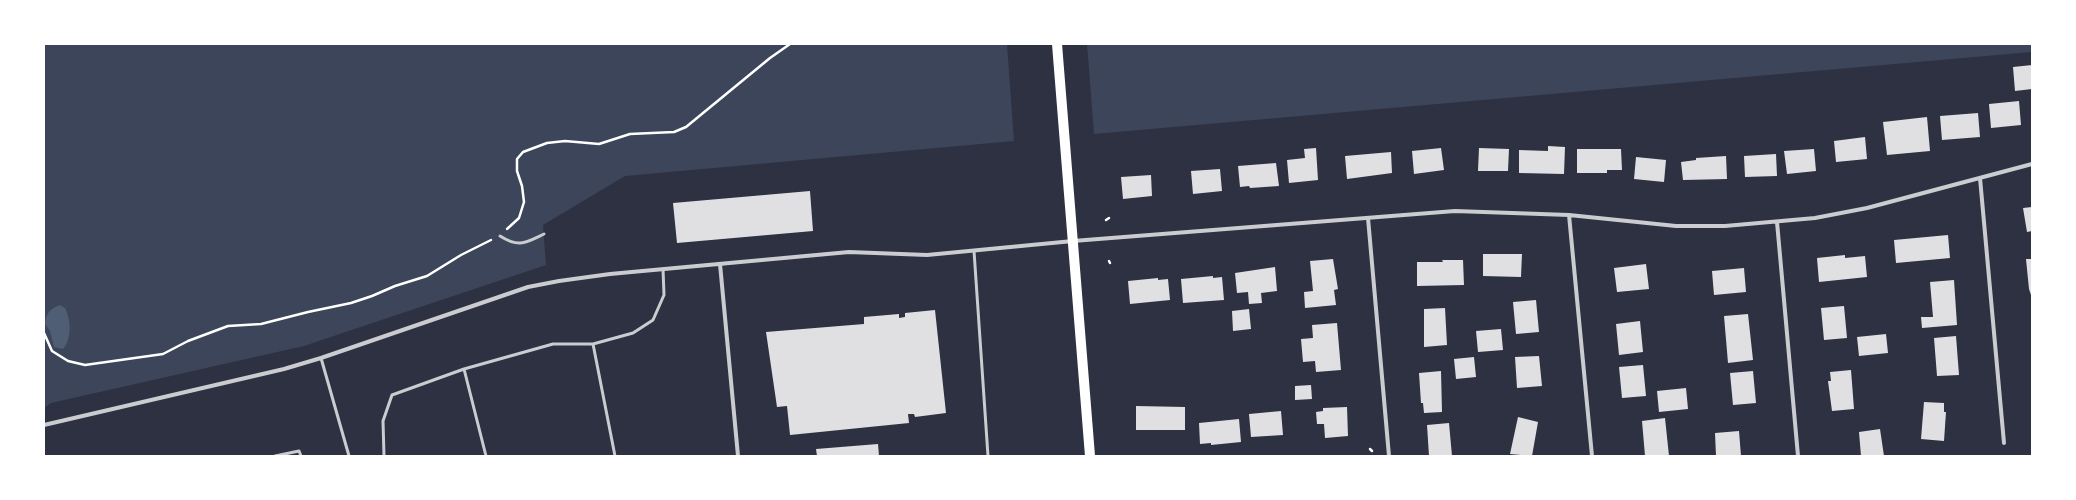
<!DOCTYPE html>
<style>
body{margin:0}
#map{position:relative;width:2076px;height:500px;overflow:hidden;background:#2d3142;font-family:Helvetica,sans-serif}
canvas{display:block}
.frame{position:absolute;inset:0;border:45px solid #fff;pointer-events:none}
</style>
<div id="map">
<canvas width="2076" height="500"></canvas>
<div class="frame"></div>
</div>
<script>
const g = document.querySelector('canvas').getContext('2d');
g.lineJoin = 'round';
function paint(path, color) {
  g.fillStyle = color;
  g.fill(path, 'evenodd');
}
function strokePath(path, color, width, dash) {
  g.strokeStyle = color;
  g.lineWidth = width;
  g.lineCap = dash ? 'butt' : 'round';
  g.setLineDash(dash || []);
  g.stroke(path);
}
const green = new Path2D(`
 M44,44H1007L1014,141L625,176L543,225L546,265L304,346L51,403L44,408Z
 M1087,44H2032V52L1094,134Z`);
const water = new Path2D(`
 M60,305L65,308C71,319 72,339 63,349L54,347L50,331L45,324C46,314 49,309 60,305Z`);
const building = new Path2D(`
 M2032,65V89L2015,91L2013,67Z
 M2019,101L2021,125L1991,128L1989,104Z
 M1978,113L1980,137L1942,140L1940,116Z
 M1927,117L1930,151L1887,155L1883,122Z
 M1865,137L1867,159L1836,162L1834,141Z
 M1548,146L1565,147L1564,174L1519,173V150L1548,151Z
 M1316,148L1318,180L1289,183L1287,160L1305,158L1304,149Z
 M1441,148L1444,170L1414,174L1412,151Z
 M1479,148L1509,149L1508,171H1478Z
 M1577,149H1621L1622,170H1607V173H1577Z
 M1814,149L1816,171L1787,174L1784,151Z
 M1391,152L1392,173L1347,179L1345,156Z
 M1776,154L1777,176L1745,177L1744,156Z
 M1726,156L1727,179L1683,180L1681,162L1696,160V158Z
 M1636,157L1666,160L1664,182L1634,179Z
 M1276,163L1279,186L1250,188L1249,186L1240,187L1238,166Z
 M1220,169L1222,191L1193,194L1191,171Z
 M1151,175L1152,196L1123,199L1121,177Z
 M810,191L813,231L677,243L673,203Z
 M2032,207V231L2027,232L2023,208Z
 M1948,235L1950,258L1896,263L1894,240Z
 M1483,254H1522L1521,277L1483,276Z
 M1845,255V258L1865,256L1867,277L1819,282L1817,258Z
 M1333,259L1338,289L1334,290L1336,305L1305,308L1304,292L1313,291L1310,261Z
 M2026,259H2032V298L2029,289Z
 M1442,260H1463L1464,285L1417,286V262H1443Z
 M1646,264L1649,289L1617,292L1614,268Z
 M1275,267L1277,291L1261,293L1262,303L1249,304L1248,292L1237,293L1235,273Z
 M1744,268L1746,292L1714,295L1712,271Z
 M1213,276V278L1222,277L1224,300L1183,303L1181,279Z
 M1158,278V280L1168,279L1170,300L1130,304L1128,281Z
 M1954,280L1957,325L1922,328L1921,317H1933L1930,282Z
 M1536,300L1539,332L1516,334L1513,302Z
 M1844,306L1847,338L1824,340L1821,308Z
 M1445,308L1447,345L1424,347V309Z
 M1249,309L1251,329L1233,331L1232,311Z
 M935,310L946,413L915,417L914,414H908L909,423L790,435L787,406L777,407L766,332L864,324V317L899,314V318L905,317V313Z
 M1748,314L1753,360L1728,363L1724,316Z
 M1640,321L1643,352L1619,355L1616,324Z
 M1337,323L1341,370L1316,372L1315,361L1303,362L1301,339L1313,338L1312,325Z
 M1501,329L1503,350L1478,352L1476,331Z
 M1886,334L1888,353L1859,356L1857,337Z
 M1956,336L1959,375L1937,376L1934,338Z
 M1539,356L1542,386L1517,388L1515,357Z
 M1474,357L1476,377L1456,379L1454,359Z
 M1643,365L1646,396L1622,398L1619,367Z
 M1851,370L1854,409L1832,411L1828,381H1831L1830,372Z
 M1441,371L1442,412L1424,413L1423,403H1421L1419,373Z
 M1753,371L1756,403L1733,405L1730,373Z
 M1311,385L1312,399L1295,400V386Z
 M1686,388L1688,409L1659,412L1657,391Z
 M1924,402L1944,403V412H1946L1944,441L1921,439Z
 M1136,406L1185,407V430H1136Z
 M1347,407L1348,436L1325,438L1324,424H1317L1316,412L1323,411V408Z
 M1281,411L1283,435L1251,437L1249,414Z
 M1518,417L1538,422L1532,456L1510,454Z
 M1665,418L1669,456H1645L1642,421Z
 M1239,419L1241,442L1211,445V443L1200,444L1199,423Z
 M1449,423L1452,456H1429L1427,425Z
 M1880,429L1884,456H1861L1859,432Z
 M1739,431L1741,456H1716L1715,433Z
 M878,444L879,456H817L816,449Z`);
const path = new Path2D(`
 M1106,220L1109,218
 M507,229L519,218L524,202L522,186L517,171V159L523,152L547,143L565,141L599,144L630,134L674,132L686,127L770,58L790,44
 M1109,261L1110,263
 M44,333L52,351L68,361L85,365L163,354L188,341L228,326L261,324L308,312L351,303L372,296L395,286L427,276L461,255L491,240
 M1370,449L1372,451`);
const service = new Path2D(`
 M500,236C519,248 525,243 544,234
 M974,251L988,456
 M593,344L633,333L653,320L664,295L663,269
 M321,358L349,456
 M464,369L486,456
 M275,456L299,451L301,456
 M384,456L383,421L392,395L464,369L553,344H593L615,456`);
const minor = new Path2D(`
 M1980,178L2004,443
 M1569,215L1592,456
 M1368,218L1389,456
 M1777,222L1798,456
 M720,264L738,456
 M44,425L284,369L321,358L528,287L559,281L610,274L849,252L927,255L1073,241L1455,211L1569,215L1676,226H1725L1815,218L1867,208L2032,164`);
const primary = new Path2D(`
 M1057,44L1090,456`);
paint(green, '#3c4559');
paint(water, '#4f5d75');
paint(building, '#e0e0e3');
strokePath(path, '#fff', 2.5);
strokePath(service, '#caccd0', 3);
strokePath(minor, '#caccd0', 4);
strokePath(primary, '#fff', 10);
</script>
